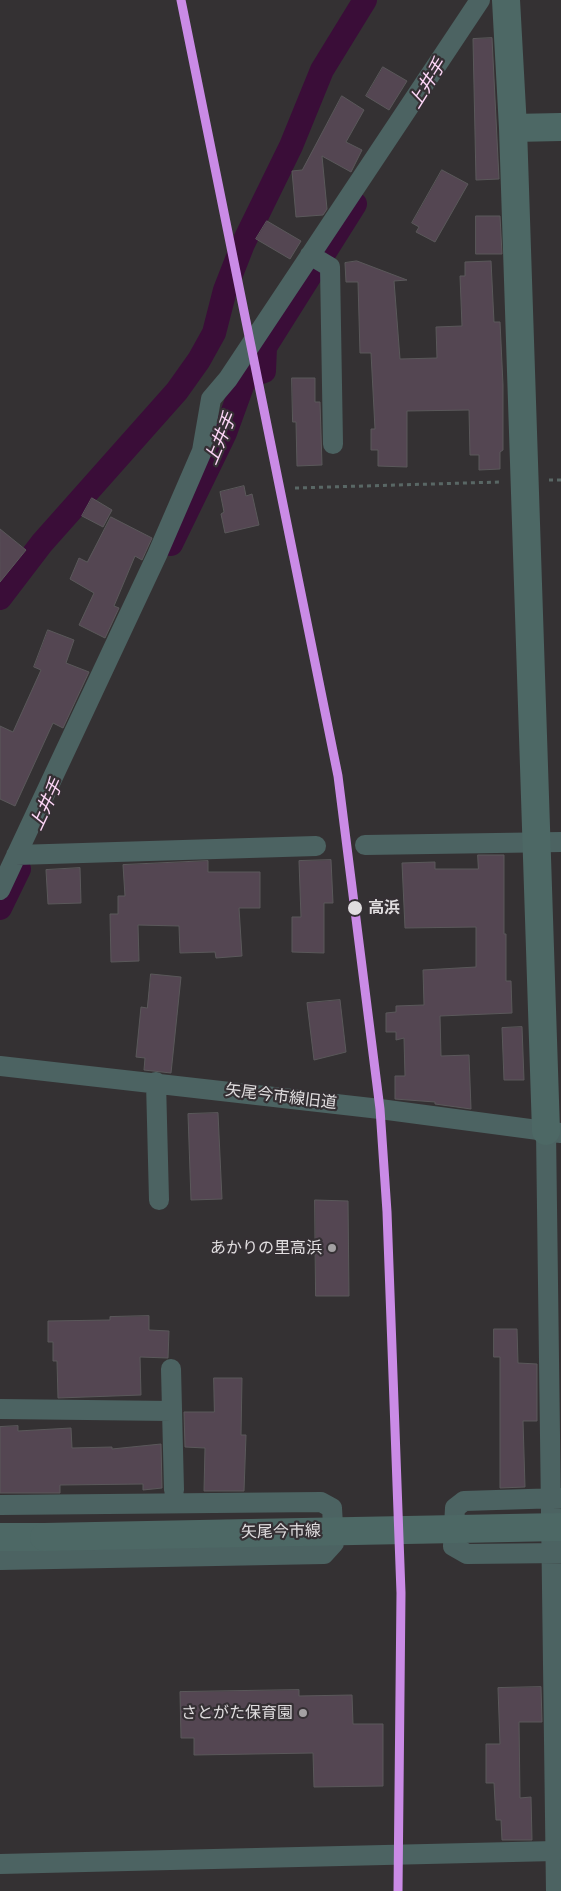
<!DOCTYPE html>
<meta charset="utf-8">
<style>
body{margin:0}
canvas{display:block;background:#343133}
</style>
<canvas width="561" height="1891"></canvas>
<script>
const g = document.querySelector('canvas').getContext('2d');
g.lineJoin = 'round';
function strokePath(path, color, width, dash) {
  g.strokeStyle = color;
  g.lineWidth = width;
  g.lineCap = dash ? 'butt' : 'round';
  g.setLineDash(dash || []);
  g.stroke(path);
}
function paint(path, color) {
  g.fillStyle = color;
  g.fill(path, 'evenodd');
}
function drawText(font, color, halo, rows, align = 'center') {
  g.font = font + ' Merriweather,"Noto Sans JP",serif';
  g.lineWidth = 4.5;
  g.setLineDash([]);
  g.textBaseline = 'middle';
  g.strokeStyle = halo;
  g.fillStyle = color;
  for (const [text, x, y, turn = 0] of rows) {
    g.save();
    g.translate(x, y);
    g.rotate((+turn || 0) * Math.PI / 180);
    g.textAlign = isNaN(turn) ? turn : align;
    if (halo) g.strokeText(text, 0, 0);
    g.fillText(text, 0, 0);
    g.restore();
  }
}
const canal = new Path2D(`
 M171,544L225,433L245,378L264,371L265,347L355,204
 M0,598L42,543L177,391L199,360L214,333L225,290L243,244L291,146L322,70L365,0
 M0,908L19,869`);
const building = new Path2D(`
 M492,38L499,179L476,180L473,39Z
 M383,67L407,81L389,110L366,96Z
 M342,96L364,110L346,142L362,150L351,172L322,156L327,209L323,215L296,217L292,171L302,170Z
 M442,170L468,184L435,242L416,232L419,227L412,223Z
 M476,216H500L502,254H476Z
 M267,221L301,241L290,259L256,239Z
 M357,261L407,280L394,281L400,359L437,358L436,327L462,326L460,276H465V262L491,261L494,322H500L503,385V450L500,452V469L479,470V455H470L469,410L407,411V467L378,466V450H371V429H375L371,353H360L358,282H346L345,263Z
 M292,378H315V402H320L322,465L297,466L296,422H293Z
 M244,486L246,496L252,494L259,525L225,533L221,514L224,512L220,492Z
 M92,498L112,510L103,527L82,516Z
 M111,517L152,538L142,560L135,556L114,606L119,608L105,638L79,625L94,593L70,579L79,558L87,562Z
 M0,529L26,550L0,582Z
 M48,630L74,640L66,663L89,672L63,728L53,723L15,806L0,799V726L13,732L41,670L34,667Z
 M478,855H504V934H506V981H511L512,1013L440,1016L441,1056L469,1055L471,1109L435,1104V1102L395,1099V1076H405L404,1038L396,1040V1032H386V1013L396,1012V1006L424,1005L423,970L476,967V927L405,928L402,863L435,862V869H478Z
 M331,860L333,903H324V953L292,952V917H301L299,861Z
 M208,861V872H260V908H239L242,956L216,958L215,952L180,953L179,926L138,925L139,961L111,962L110,914H118V896H125L123,865Z
 M80,868L81,903L48,904L46,870Z
 M151,974L181,977L171,1073L144,1070L145,1058L136,1057L141,1007L147,1008Z
 M340,1000L346,1052L314,1060L307,1003Z
 M522,1027L524,1080H504L502,1028Z
 M218,1113L222,1199L191,1200L188,1114Z
 M315,1200L348,1201L349,1296H316Z
 M149,1316V1330L169,1331L168,1358L140,1357L141,1395L58,1398L57,1361H53V1342H48V1321L110,1320V1317Z
 M494,1329H517L518,1363L537,1364V1421H523L525,1487L500,1488V1357H494Z
 M214,1378H242L241,1435H246L244,1491H204L205,1448L185,1447L184,1412H214Z
 M18,1426V1431L71,1428L72,1448L112,1447V1449L161,1444L162,1488L143,1490V1484L60,1485V1493H0V1427Z
 M541,1687L542,1722H519L520,1798L531,1797L532,1840H502L501,1820H496L494,1783H486V1744H500L498,1688Z
 M299,1690V1696L352,1695L353,1724H383V1786L314,1787L313,1753L194,1755V1738H181L180,1692Z`);
const path = new Path2D(`
 M549,480H561
 M295,488L500,482`);
const street = new Path2D(`
 M310,255L330,267L333,444
 M365,845L561,842
 M16,855L316,846
 M0,890L157,555L202,451L211,399L228,379L480,0
 M0,1066L380,1109L561,1133
 M156,1082L159,1200
 M546,1131L556,1891
 M171,1369L174,1490
 M0,1409L172,1411
 M561,1498L464,1501L455,1508L453,1546L467,1554L561,1553
 M0,1505L321,1502L332,1508L334,1543L324,1554L0,1560
 M0,1864L555,1851`);
const secondary = new Path2D(`
 M506,0L513,128L546,1131
 M513,128L561,127
 M0,1537H44`);
const secondaryBridge = new Path2D(`
 M44,1537L561,1527`);
const rail1 = new Path2D(`
 M181,0L338,776L380,1109L387,1212L401,1593L398,1891`);
const markers = [
 [355,908,8,"#e0dddf"],
 [332,1248,5,"#a4a1a3"],
 [303,1713,5,"#a4a1a3"]
];
const stopNames = [
 ["高浜",368,908]
];
const streetNames = [
 ["矢尾今市線旧道",281,1097,7],
 ["矢尾今市線",281,1532,-1]
];
const poiNames = [
 ["あかりの里高浜",322,1248],
 ["さとがた保育園",293,1713]
];
const waterNames = [
 ["上井手",428,84,-58],
 ["上井手",221,439,-67],
 ["上井手",47,805,-65]
];
strokePath(canal, '#3a0d38', 24);
paint(building, '#544652');
strokePath(building, '#5a585a', 1);
strokePath(path, '#596765', 3, [4, 4]);
strokePath(street, '#4c6362', 20);
strokePath(secondary, '#4d6865', 28);
strokePath(secondaryBridge, '#4d6865', 28);
strokePath(rail1, '#ca8be6', 9);
for (const [x, y, r, color] of markers) {
  const dot = new Path2D();
  dot.arc(x, y, r, 0, 2 * Math.PI);
  g.fillStyle = color;
  g.fill(dot);
  strokePath(dot, '#353034', 2);
}
drawText('bold 16px', '#e0dddf', '#353034', stopNames, 'left');
drawText('16px', '#e0dddf', '#353034', streetNames);
drawText('16px', '#e0dddf', '#353034', poiNames, 'right');
drawText('italic 18px', '#fdd6f7', '#353034', waterNames);
</script>
